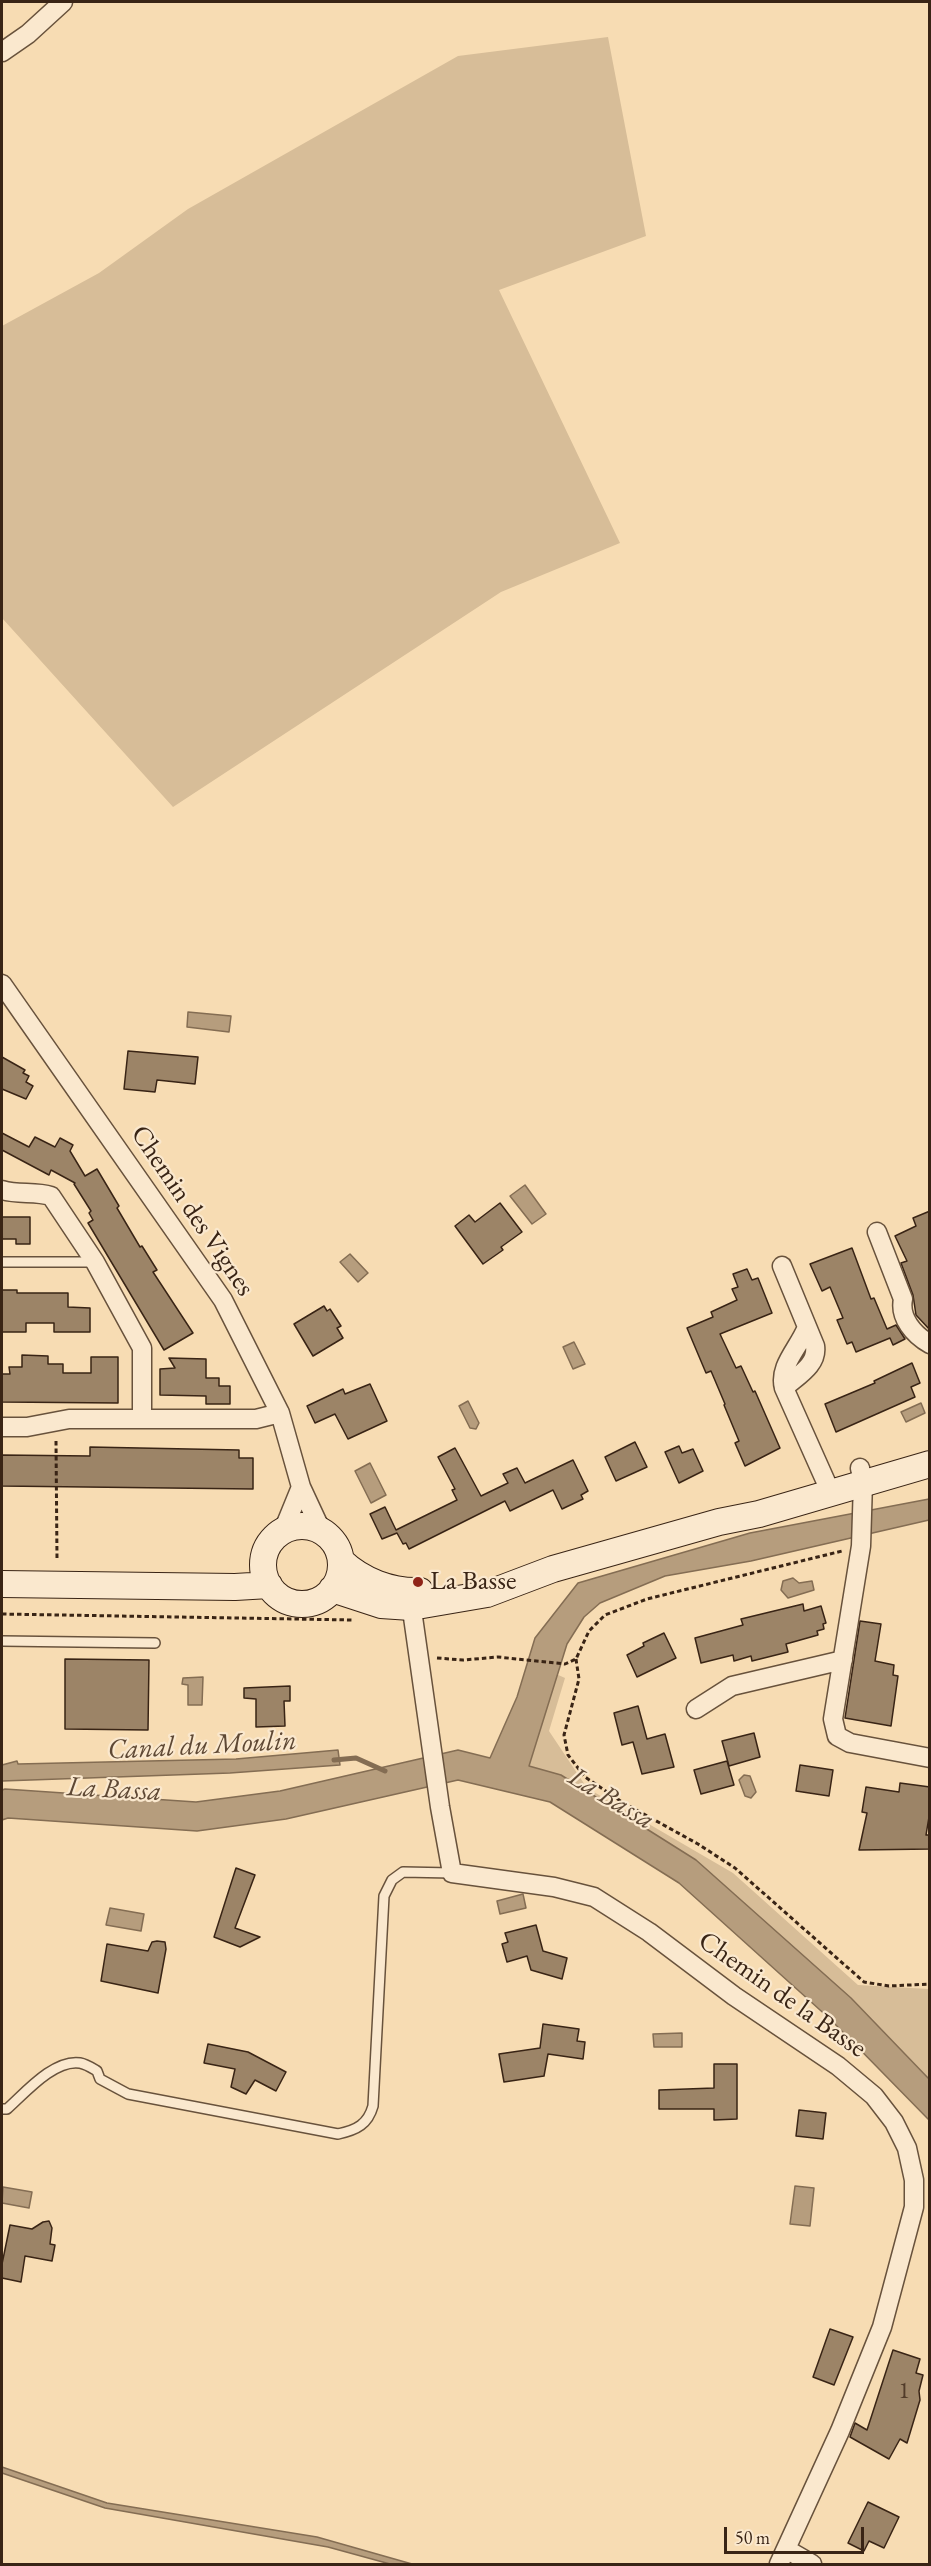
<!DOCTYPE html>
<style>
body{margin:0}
#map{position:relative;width:931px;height:2566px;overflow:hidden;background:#f7dcb3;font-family:"EB Garamond",serif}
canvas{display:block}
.frame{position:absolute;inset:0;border:3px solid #392415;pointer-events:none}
.scale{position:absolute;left:724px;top:2527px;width:140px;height:27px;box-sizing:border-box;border:3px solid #392415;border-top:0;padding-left:8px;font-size:18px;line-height:21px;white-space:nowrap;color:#392415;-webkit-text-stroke:4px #fae8ce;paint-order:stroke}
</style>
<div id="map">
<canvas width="931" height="2566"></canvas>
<div class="frame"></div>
<div class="scale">50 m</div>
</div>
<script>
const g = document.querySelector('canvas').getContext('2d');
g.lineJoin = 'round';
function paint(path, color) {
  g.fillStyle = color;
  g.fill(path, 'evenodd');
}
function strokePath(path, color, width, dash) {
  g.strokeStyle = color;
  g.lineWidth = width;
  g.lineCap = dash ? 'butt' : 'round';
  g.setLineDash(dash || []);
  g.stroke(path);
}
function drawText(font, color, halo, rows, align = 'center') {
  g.font = font + ' "EB Garamond",serif';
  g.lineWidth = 4.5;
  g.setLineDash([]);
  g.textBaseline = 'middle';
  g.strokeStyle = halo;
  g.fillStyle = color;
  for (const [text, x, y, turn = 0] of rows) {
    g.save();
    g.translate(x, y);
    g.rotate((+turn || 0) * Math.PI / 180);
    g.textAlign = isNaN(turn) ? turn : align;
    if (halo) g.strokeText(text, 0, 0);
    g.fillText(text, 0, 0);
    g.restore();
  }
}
const green = new Path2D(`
 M608,37L646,236L499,290L620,543L501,592L173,807L2,618V326L99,273L188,209L458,56Z
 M556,1674L565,1678L549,1731L587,1788L733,1873L858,1985L929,1989V2079L851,1998L529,1767Z`);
const water = new Path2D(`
 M188,1012L231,1016L229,1032L187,1027Z
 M525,1185L546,1214L532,1224L510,1196Z
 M350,1254L368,1273L358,1282L340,1262Z
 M574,1342L585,1364L573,1369L563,1347Z
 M468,1401L479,1423L476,1429L470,1428L459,1406Z
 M921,1403L925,1413L906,1422L901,1412Z
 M370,1463L386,1495L371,1503L355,1471Z
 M929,1499V1520L751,1561L665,1576L600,1603L584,1617L567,1644L529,1766L561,1775L696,1860L851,1998L929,2079V2120L830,2019L679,1883L550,1802L458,1780L286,1819L197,1831L8,1818L2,1820V1790L5,1789L196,1802L280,1791L458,1750L490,1758L517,1697L535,1638L578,1583L750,1533Z
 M793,1578L799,1583L812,1581L814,1590L788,1598L781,1590L783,1581Z
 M203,1677L202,1705H188V1685L182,1684L183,1678Z
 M338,1750L340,1765L230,1773L2,1781V1765L17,1761L18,1764L236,1759Z
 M744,1775L750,1776L756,1792L751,1798L745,1796L739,1780Z
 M523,1894L526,1908L500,1914L497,1901Z
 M110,1908L144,1914L141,1931L106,1925Z
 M682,2033V2047H654L653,2034Z
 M795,2186L814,2188L810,2226L790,2224Z
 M3,2187L32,2192L29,2208L2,2203Z
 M2,2467L107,2503L317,2537L412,2564H390L328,2547L105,2508L2,2473Z`);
const stream = new Path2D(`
 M334,1760L356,1758L385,1771`);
const building = new Path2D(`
 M128,1051L198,1057L195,1084L157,1080L155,1092L124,1089Z
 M2,1057L25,1070L23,1073L29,1076L26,1082L33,1086L26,1099L2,1089Z
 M2,1133L29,1147L35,1137L55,1147L60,1138L73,1145L70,1151L85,1176L97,1169L119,1206L117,1208L140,1247L142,1246L157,1270L153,1272L193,1333L164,1350L88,1223L93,1220L89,1213L91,1211L74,1184L75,1183L51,1170L49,1175L2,1150Z
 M500,1203L522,1232L501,1247L503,1250L483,1264L455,1226L469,1215L475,1222Z
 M930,1211V1330L916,1315L913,1295L901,1263L907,1261L895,1236L916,1226L913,1218Z
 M2,1217H30V1244H16V1239H2Z
 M852,1248L871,1299L874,1298L887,1329L896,1325L905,1339L893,1345L890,1338L856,1352L852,1342L847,1344L837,1320L843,1318L830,1287L822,1291L810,1264Z
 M747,1269L752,1280L758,1278L772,1313L720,1334L736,1368L741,1366L753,1392L755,1391L780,1448L745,1466L735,1443L739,1441L724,1405L725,1404L711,1371L706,1373L687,1328L713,1317L711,1312L737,1300L732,1289L738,1287L733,1274Z
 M2,1290H17V1293H68V1307L90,1308V1332H54V1323H26V1332H2Z
 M324,1306L327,1311L330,1309L341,1326L337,1328L343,1338L313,1356L294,1324Z
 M22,1355L48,1356V1364H63V1373H91V1357H118V1403L2,1402V1374H10L9,1367H22Z
 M169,1358L206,1359V1378H219V1386H230V1404H206V1396L160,1395V1369L175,1368Z
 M912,1363L920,1383L911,1387L915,1397L836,1432L825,1404L875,1383L874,1381Z
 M370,1384L387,1421L348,1439L335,1414L315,1423L307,1406L343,1389L345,1394Z
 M635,1442L647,1467L616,1481L605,1457Z
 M679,1446L682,1453L693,1449L703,1471L679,1483L665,1452Z
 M90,1447L239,1450V1458H253V1489L2,1486V1455L90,1456Z
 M455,1448L481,1496L508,1483L503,1474L517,1468L525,1483L573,1460L588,1491L581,1495L583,1499L562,1509L553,1490L510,1511L505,1501L409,1549L406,1543L403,1544L397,1533L382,1539L370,1514L385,1507L396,1530L457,1500L452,1490L455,1489L438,1457Z
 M803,1604L804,1611L821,1606L826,1623L823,1624L824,1629L817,1631L818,1635L786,1644L788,1652L752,1661L751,1656L734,1661L733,1655L701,1663L695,1638L743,1625L741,1619Z
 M860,1621L881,1624L875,1661L894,1665L893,1675L898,1676L891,1726L845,1718Z
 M664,1633L676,1658L637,1677L627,1655L644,1646L643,1643Z
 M65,1659L149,1660L148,1730L65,1729Z
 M290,1686V1701H284L285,1726L256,1727V1699L244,1698V1688Z
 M638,1706L647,1739L665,1734L674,1767L642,1774L633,1742L622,1745L614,1713Z
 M754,1733L760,1757L729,1766L722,1741Z
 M727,1761L734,1785L701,1794L694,1770Z
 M800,1765L833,1770L829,1796L796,1791Z
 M900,1783L930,1787V1811L926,1835H930V1849L859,1850L867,1813L862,1812L866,1787L899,1792Z
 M236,1868L255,1875L235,1928L260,1937L240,1947L214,1937Z
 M536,1925L543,1951L567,1958L562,1979L531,1970L527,1956L507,1962L502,1944L508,1942L505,1933Z
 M157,1941L165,1942L166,1949L158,1993L101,1981L107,1944L148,1951L152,1942Z
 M543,2024L579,2029L577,2041L585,2042L583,2059L548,2054L544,2076L504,2082L499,2054L540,2048Z
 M208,2044L248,2052L286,2072L276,2091L255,2080L246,2094L231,2087L235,2069L204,2063Z
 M714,2064H737V2119L714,2120V2109H659V2090L714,2088Z
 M799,2110L826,2113L823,2139L796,2136Z
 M49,2221L52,2228L50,2244L55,2245L52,2261L25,2256L21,2282L2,2278V2264L10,2225L32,2229L43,2222Z
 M830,2329L853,2337L834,2385L813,2377Z
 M893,2350L920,2359L916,2373L923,2375L919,2391L920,2400L907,2443L900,2439L889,2459L850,2437L855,2423L867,2430Z
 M868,2502L899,2517L884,2548L869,2541L864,2551L848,2543Z`);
const path = new Path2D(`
 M56,1441L57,1559
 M2,1614L353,1620
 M437,1658L463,1660L498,1657L565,1664L576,1659L589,1631L605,1615L647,1599L842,1551
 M576,1659L579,1679L564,1735L568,1755L585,1777L622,1802L698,1844L735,1868L864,1982L889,1986L930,1984`);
const lane = new Path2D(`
 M2,1262H95
 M2,1641L155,1643
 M2,2109H7C25,2093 54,2059 80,2063C86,2064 92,2068 97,2071L100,2079L128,2094L338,2134C357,2130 368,2124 373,2106L384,1896L392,1880L403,1872L452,1873`);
const street = new Path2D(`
 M2,52L28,34L63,2
 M2,984L223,1300L280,1413L301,1487L321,1530
 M2,1190C18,1195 35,1191 51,1196L95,1262L142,1348V1419
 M877,1232L903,1299C899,1318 914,1335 930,1344
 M782,1266L815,1346C818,1365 797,1376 784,1388L830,1491
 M784,1388C778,1366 799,1348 807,1327
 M2,1427H27L69,1419H256L280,1413
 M860,1468L863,1482L861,1546L833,1719L837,1736L850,1743L930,1758
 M283,1531L301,1487
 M410,1596L440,1807L452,1873L554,1887L594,1897L649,1932L734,1996L838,2066L874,2096L894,2122L907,2148L914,2180V2207L882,2327L840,2431L779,2564
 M696,1709L732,1686L843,1660
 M786,2549L812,2564`);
const secondary = new Path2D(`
 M263 1565a39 39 0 1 1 78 0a39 39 0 1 1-78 0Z
 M341,1561C362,1581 391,1592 420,1591
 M2,1584L235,1587L269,1585
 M332,1589L381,1605L411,1607L487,1594L553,1569L719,1522L759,1514L930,1464`);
const markers = [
 [418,1582,6,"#8f2418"]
];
const numberNames = [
 ["1",904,2391]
];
const streetNames = [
 ["Chemin des Vignes",192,1211,56],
 ["Chemin de la Basse",782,1995,35]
];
const poiNames = [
 ["La Basse",430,1582]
];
const waterNames = [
 ["Canal du Moulin",202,1746,-3],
 ["La Bassa",114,1790,3],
 ["La Bassa",611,1799,31]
];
paint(green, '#d7bd98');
paint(water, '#b69d7d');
strokePath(water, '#846d53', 1.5);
strokePath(stream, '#846d53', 5);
paint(building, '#9c8467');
strokePath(building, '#392415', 1.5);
strokePath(lane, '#68523c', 12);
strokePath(street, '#68523c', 21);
strokePath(secondary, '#392415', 28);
strokePath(path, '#392415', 3, [4.5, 3]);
strokePath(lane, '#fae8ce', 9);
strokePath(street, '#fae8ce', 18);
strokePath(secondary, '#fae8ce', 26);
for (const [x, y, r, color] of markers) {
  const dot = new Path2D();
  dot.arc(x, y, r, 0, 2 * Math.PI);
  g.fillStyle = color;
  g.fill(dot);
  strokePath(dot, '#fae8ce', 2);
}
drawText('24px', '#523c2a', null, numberNames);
drawText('27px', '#392415', '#fae8ce', streetNames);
drawText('27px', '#392415', '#fae8ce', poiNames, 'left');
drawText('italic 28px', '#5e4834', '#fae8ce', waterNames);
</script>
